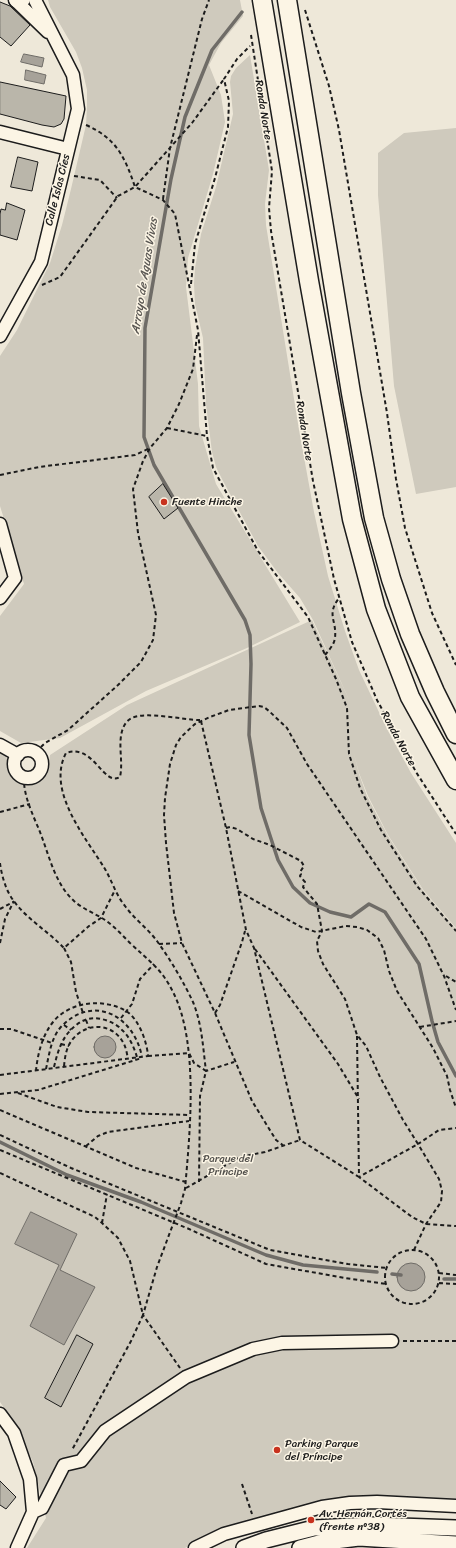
<!DOCTYPE html>
<meta charset="utf-8">
<style>
body{margin:0}
canvas{display:block;background:#eee8d9}
</style>
<canvas width="456" height="1548"></canvas>
<script>
const g = document.querySelector('canvas').getContext('2d');
g.lineJoin = 'round';
function paint(path, color) {
  g.fillStyle = color;
  g.fill(path, 'evenodd');
}
function strokePath(path, color, width, dash) {
  g.strokeStyle = color;
  g.lineWidth = width;
  g.lineCap = dash ? 'butt' : 'round';
  g.setLineDash(dash || []);
  g.stroke(path);
}
function drawText(font, color, halo, rows, align = 'center') {
  g.font = font + ' Sriracha,sans-serif';
  g.lineWidth = 3;
  g.setLineDash([]);
  g.textBaseline = 'middle';
  g.strokeStyle = halo;
  g.fillStyle = color;
  for (const [text, x, y, turn = 0] of rows) {
    g.save();
    g.translate(x, y);
    g.rotate((+turn || 0) * Math.PI / 180);
    g.textAlign = isNaN(turn) ? turn : align;
    if (halo) g.strokeText(text, 0, 0);
    g.fillText(text, 0, 0);
    g.restore();
  }
}
const green = new Path2D(`
 M48,0H240L243,16L221,43L209,65L221,95L225,122L213,174L188,258L186,287L198,384L199,426L216,484L300,622L247,648L146,691L60,738L21,743L0,731V616L24,584L0,506V356L17,330L50,263L62,225L71,189L86,125L87,107V90L82,68L76,52L50,7Z
 M250,55L269,170L265,204L266,225L299,430L314,512L328,576L345,631L359,670L387,729L411,773L456,843V928L424,891L388,835L368,796L359,773L353,750L354,719L353,750L359,774L367,796L388,836L424,892L456,929V1502L359,1495L322,1501L216,1531L185,1548H27L46,1518L33,1462L14,1422L0,1402V749L4,750C6,758 14,778 21,782C23,783 27,784 30,784L47,775L50,755L127,705L312,620L351,704L354,716L351,704L313,620L300,598L278,573L258,546L223,481L216,467L212,452L206,404L203,338L195,304L194,284L195,268L201,234L216,187L233,114L230,82L231,76L236,68Z
 M456,128V487L416,494L394,386L378,195V153L404,133Z`);
const water = new Path2D(`
 M24,54L44,58L42,67L21,62Z
 M26,70L46,75L44,84L25,80Z
 M94 1047a11 11 0 1 1 22 0a11 11 0 1 1-22 0Z
 M31,1212L77,1234L60,1270L95,1287L64,1345L30,1326L59,1265L15,1244Z
 M397 1277a14 14 0 1 1 28 0a14 14 0 1 1-28 0Z`);
const stream = new Path2D(`
 M242,12L212,50L185,117L171,179L145,328L144,437L154,465L245,620L250,635L251,664L249,735L261,808L278,860L293,887L310,903L330,912L351,917L369,904L385,912L419,964L432,1021L438,1042L456,1076
 M0,1142L67,1175L141,1202L266,1255L303,1265L377,1272
 M392,1274L401,1275
 M444,1279H456`);
const building = new Path2D(`
 M0,2L10,6L30,25L11,46L0,37Z
 M0,82L66,96L64,119L61,124L54,127L42,125L0,114Z
 M18,157L38,162L32,191L11,187Z
 M7,203L25,210L17,240L0,235V214L1,209L5,210Z
 M163,484L178,508L164,519L149,497Z
 M77,1335L93,1344L61,1407L45,1398Z
 M0,1481L16,1497L6,1509L0,1505Z`);
const path = new Path2D(`
 M305,10L329,86L339,130L387,413L396,479L405,528L432,613L456,665
 M251,35L272,171L269,208L271,231L313,481L334,579L352,642L377,700L416,772L456,834
 M86,125C116,138 125,157 135,187L163,200L175,214L198,330L207,436L213,468L258,551L308,617L336,679L347,708L349,754L360,788L381,830L417,886L456,931
 M74,176L100,180L117,198
 M163,199L170,148L202,19L209,0
 M191,284L195,244L215,178L228,127L229,101L224,79L237,59L250,46
 M42,285L60,277L118,196L135,187L192,123L224,79
 M167,428L207,436
 M0,475L39,467L135,455L150,448
 M325,655C329,650 334,645 335,638C337,620 326,615 339,598
 M200,720C183,720 146,711 132,718C125,721 122,729 121,736C119,750 123,763 120,777C103,787 94,743 66,753C46,791 86,838 105,869C112,881 116,895 125,906C135,920 150,930 159,944C172,962 184,983 193,1002C202,1024 203,1048 206,1071L234,1062
 M201,721L226,828L246,930L254,948L300,1140L359,1177
 M36,752L45,743L68,730L118,685L141,662L153,640L156,615L138,533L133,489L143,461L150,448L167,428L179,404L193,369L197,335
 M24,777C23,795 33,815 40,832C49,855 55,884 74,901C83,909 96,914 105,920C114,926 122,935 130,943C148,960 162,969 173,992C199,1043 190,1132 185,1189L181,1203L157,1267L143,1315L180,1368
 M0,812L30,804
 M226,828L230,827L237,829L253,839L270,845L301,861L304,866L300,872L301,874L300,876L305,882L303,887L317,904L322,931L317,941L318,951L323,964L345,999L357,1035L366,1046L380,1077L403,1120L418,1144L359,1177L412,1217L426,1224L456,1226
 M0,863C1,871 3,879 6,887C16,913 45,928 64,948L89,926L101,918L115,890
 M238,891L301,927L316,932L346,926L357,927L367,930L378,938L384,950L389,971L397,991L433,1048L447,1076L450,1090L456,1108
 M0,909L13,902
 M0,943L5,919L14,901
 M159,944L182,943
 M64,948L71,962L76,992L83,1013
 M255,949L338,1064L359,1099
 M446,976L456,982
 M215,1013L220,1005L242,942L245,931
 M121,1018L132,1004L140,979L154,964
 M86,1020L89,1028
 M64,1025L71,1030
 M420,1027L456,1021
 M0,1029H11L52,1043
 M357,1036L359,1177
 M61,1044L69,1046
 M148,1056L189,1053L194,1063L206,1071L200,1096L199,1182
 M64,1066C65,1057 66,1048 72,1040C86,1022 113,1022 124,1044C126,1048 127,1054 128,1059
 M54,1067C57,1055 60,1043 68,1033C73,1027 80,1021 88,1019C99,1016 115,1022 122,1030C130,1037 134,1048 137,1057
 M46,1069C49,1055 51,1039 60,1028C92,993 134,1015 142,1057
 M0,1075L148,1056C147,1042 139,1019 126,1011C104,998 70,1001 53,1022C42,1036 38,1053 36,1070
 M18,1093L57,1107L88,1112L190,1115
 M0,1094L38,1090L142,1058
 M0,1110L136,1168L186,1182
 M0,1135L71,1168L270,1250L348,1264L387,1268
 M86,1146L98,1136L108,1132L189,1121
 M284,1146L276,1140L252,1101L215,1013L182,943L174,913L166,843L164,815L165,798L170,764L176,745L181,737L195,724L210,717L229,710L259,706L264,707L269,711L287,728L307,764L426,939L444,976L456,1010
 M0,1150L189,1229L266,1264L345,1278L386,1284
 M0,1173L95,1217L102,1223L118,1238L130,1261L143,1315L131,1341L72,1450
 M186,1188L240,1157L265,1152L300,1140
 M102,1223L107,1194
 M385 1277a27 27 0 1 1 54 0a27 27 0 1 1-54 0Z
 M414,1250L426,1224L441,1202L442,1191L439,1179L418,1144L439,1130L456,1128
 M439,1273L456,1275
 M439,1283L456,1284
 M403,1341H456
 M242,1484L252,1514`);
const minor = new Path2D(`
 M15,0L48,32
 M0,132L68,149
 M0,336L41,262L78,109L73,75L35,0
 M0,524L15,578L0,598
 M0,745L18,755
 M14 764a14 14 0 1 1 28 0a14 14 0 1 1-28 0Z
 M0,1414L14,1433L30,1479L33,1512L17,1548
 M33,1512L42,1508L64,1465L81,1461L105,1431L186,1377L253,1349L282,1343L392,1341
 M195,1548L224,1534L322,1507L350,1503L377,1502L456,1506`);
const major = new Path2D(`
 M17,0H22
 M244,1548L266,1540L314,1528L372,1525L456,1528
 M300,1548L319,1543L359,1538L456,1544`);
const highway = new Path2D(`
 M262,0L309,281L352,519L376,609L410,697L456,780
 M287,0L351,393L374,518L391,579L410,634L435,692L456,734`);
const markers = [
 [164,502,4,"#c8321e"],
 [277,1450,4,"#c8321e"],
 [311,1520,4,"#c8321e"]
];
const streetNames = [
 ["Ronda Norte",263,110,81],
 ["Calle Islas Cíes",58,190,-76],
 ["Ronda Norte",304,431,81],
 ["Ronda Norte",398,739,61]
];
const poiNames = [
 ["Fuente Hinche",172,502],
 ["Parking Parque",285,1444],
 ["del Príncipe",285,1457],
 ["Av. Hernán Cortés",319,1514],
 ["(frente nº38)",319,1527]
];
const parkNames = [
 ["Parque del",228,1159],
 ["Príncipe",228,1172]
];
const waterNames = [
 ["Arroyo de Aguas Vivas",145,276,-81]
];
paint(green, '#cfcabd');
paint(water, '#a7a299');
strokePath(water, '#6f6c67', 1);
strokePath(stream, '#6f6c67', 3.5);
paint(building, '#bab6aa');
strokePath(building, '#1c1c1c', 1);
strokePath(minor, '#1c1c1c', 15);
strokePath(major, '#1c1c1c', 18);
strokePath(highway, '#1c1c1c', 21);
strokePath(path, '#1c1c1c', 2, [4, 3]);
strokePath(minor, '#fcf5e5', 12);
strokePath(major, '#fcf5e5', 15);
strokePath(highway, '#fcf5e5', 18);
for (const [x, y, r, color] of markers) {
  const dot = new Path2D();
  dot.arc(x, y, r, 0, 2 * Math.PI);
  g.fillStyle = color;
  g.fill(dot);
  strokePath(dot, '#fcf5e5', 1.5);
}
drawText('11px', '#1c1c1c', '#fcf5e5', streetNames);
drawText('11px', '#1c1c1c', '#fcf5e5', poiNames, 'left');
drawText('11px', '#52504c', '#fcf5e5', parkNames);
drawText('italic 12px', '#5b5854', '#fcf5e5', waterNames);
</script>
